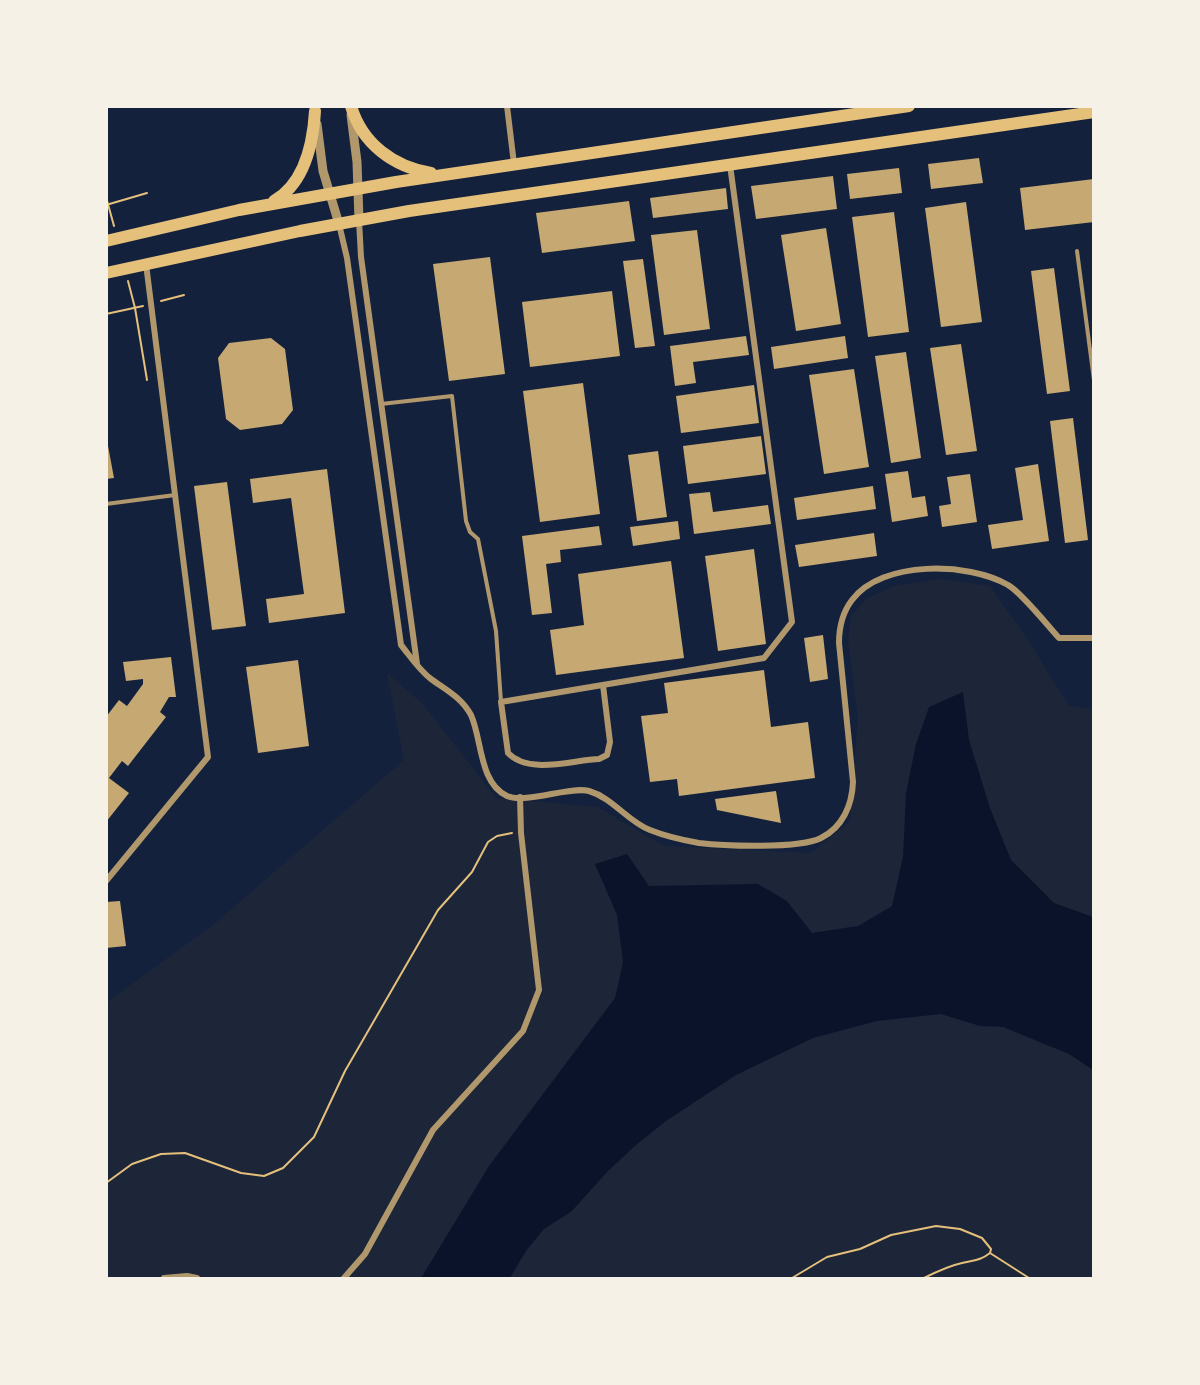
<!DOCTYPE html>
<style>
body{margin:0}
#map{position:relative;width:1200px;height:1385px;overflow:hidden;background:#14213d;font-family:Karla,sans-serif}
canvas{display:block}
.frame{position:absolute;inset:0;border:108px solid #f6f1e7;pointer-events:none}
</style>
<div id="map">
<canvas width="1200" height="1385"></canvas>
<div class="frame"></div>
</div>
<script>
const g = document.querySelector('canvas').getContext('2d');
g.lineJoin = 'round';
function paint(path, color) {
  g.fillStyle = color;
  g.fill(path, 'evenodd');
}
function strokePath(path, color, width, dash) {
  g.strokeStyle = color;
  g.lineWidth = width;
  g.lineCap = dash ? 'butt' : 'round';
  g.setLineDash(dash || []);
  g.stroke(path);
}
const green = new Path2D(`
 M940,579L990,586L1030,643L1069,706L1093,709V1278H107L106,1003L214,924L404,760L387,673L423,704L496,798L598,807L664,846L811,853L850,821L858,717L848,641L851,616L866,599L894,586Z`);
const water = new Path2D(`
 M963,692L969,740L990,808L1011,860L1054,903L1093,917V1070L1069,1054L1003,1027L980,1026L941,1014L877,1021L813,1038L736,1075L666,1121L636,1145L607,1172L572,1211L544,1229L526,1251L510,1278H421L489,1166L615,998L623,962L617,915L595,864L627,854L649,886L758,884L787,901L812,933L858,926L892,906L903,857L906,793L916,744L929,707Z`);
const building = new Path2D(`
 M979,158L983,183L931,189L928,164Z
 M899,168L902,193L850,199L847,174Z
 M833,176L837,209L756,219L751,186Z
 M1094,179V222L1025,230L1020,188Z
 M726,188L728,209L653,218L650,198Z
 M629,201L635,241L542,253L536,213Z
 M966,202L982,322L941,327L925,208Z
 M894,212L909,332L868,337L852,217Z
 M826,228L841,324L796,331L781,235Z
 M697,230L710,329L664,335L651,235Z
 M490,257L505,374L449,381L433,264Z
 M643,259L655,346L635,348L623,261Z
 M1054,268L1070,391L1047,394L1031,271Z
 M612,291L620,356L530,367L522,302Z
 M746,336L749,355L693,362L696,383L675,386L670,346Z
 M845,336L848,358L774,369L771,347Z
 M271,338L285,349L293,410L282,424L240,430L226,419L218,358L229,343Z
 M961,344L977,451L946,455L930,348Z
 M906,352L921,458L891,463L875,356Z
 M854,369L869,467L824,474L809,375Z
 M583,383L600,514L540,522L523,391Z
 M754,385L759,423L681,433L676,396Z
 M1073,418L1088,540L1065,543L1050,421Z
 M106,435L114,478L106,479Z
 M761,436L766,474L688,484L683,446Z
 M658,451L667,517L637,521L628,455Z
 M1038,464L1049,541L992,549L988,525L1023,520L1015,468Z
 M327,469L345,613L269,623L266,599L304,594L291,498L253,503L250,479Z
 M908,471L912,498L925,496L928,516L892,522L885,474Z
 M970,474L977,522L942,527L939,506L951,504L947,477Z
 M227,482L246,626L212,630L194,486Z
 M873,486L876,509L797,520L794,498Z
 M710,492L713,512L768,505L771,524L694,534L689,494Z
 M678,521L680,539L633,546L630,527Z
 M599,526L602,545L560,550L561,562L546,564L552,613L532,615L522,536Z
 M874,533L877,556L799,567L795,545Z
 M754,549L766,644L718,651L705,556Z
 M671,561L684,658L556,675L550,630L584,625L578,574Z
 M823,635L828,679L810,682L804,638Z
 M171,657L176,697H169L160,712L166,717L128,766L122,761L109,778L129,793L106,822V717L119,700L127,706L143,684V679L126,681L123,662Z
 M298,660L309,746L258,753L246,667Z
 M764,670L771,727L808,722L815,778L679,796L677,779L650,782L641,716L668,713L664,683Z
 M776,791L781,823L717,810L715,799Z
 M120,901L126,946L106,948V902Z`);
const path = new Path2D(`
 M106,197L114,226
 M106,205L147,193
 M128,281L135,308L147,380
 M161,301L184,295
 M106,314L143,306
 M106,1183L132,1164L161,1154L185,1153L241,1173L264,1176L283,1168L314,1137L345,1071L438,910L472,872L488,842L497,836L512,833
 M990,1253L1029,1278
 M792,1278L827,1257L860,1249L891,1235L936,1226L960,1229L982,1238L991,1249L990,1253C980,1261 973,1260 962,1263C948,1266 936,1272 924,1278`);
const service = new Path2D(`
 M1077,251L1094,380
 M381,404L452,396L466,521L470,532L478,539L496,631L501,702
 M106,504L175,495`);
const minor = new Path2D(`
 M507,106L514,164
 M359,220L361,257L417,664
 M339,224L347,258L401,645C410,656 419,670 431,679C446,690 461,697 471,715C482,739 479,783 507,796C527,804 569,786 589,791C613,798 627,821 650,830C665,836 682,840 699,843C724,846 800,849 821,838C843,827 852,805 853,782L839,643C839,627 842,613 852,600C882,560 968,562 1008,585C1021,592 1048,626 1059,638H1094
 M603,685L610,742L607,755L599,759C572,760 529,775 508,753L501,702L764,658L792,622L730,165
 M106,881L208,757L146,264
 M164,1278L187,1276L197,1278
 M344,1278L365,1254L433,1130L523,1031L539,990L521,833L520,797`);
const tertiary = new Path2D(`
 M351,115L357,162L359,220
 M317,124L323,171L339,224`);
const primary = new Path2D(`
 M351,106C362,144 394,167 431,173
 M274,201C305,183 313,144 315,111
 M106,241L239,210L396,182L909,106
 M106,273L300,231L409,211L1094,112`);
paint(green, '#1d2539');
paint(water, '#0b132b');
paint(building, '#c6a872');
strokePath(path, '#e5c07b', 2);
strokePath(service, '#b1986c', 4);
strokePath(minor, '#b1986c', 6);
strokePath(tertiary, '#b1986c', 9);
strokePath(primary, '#e5c07b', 12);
</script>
